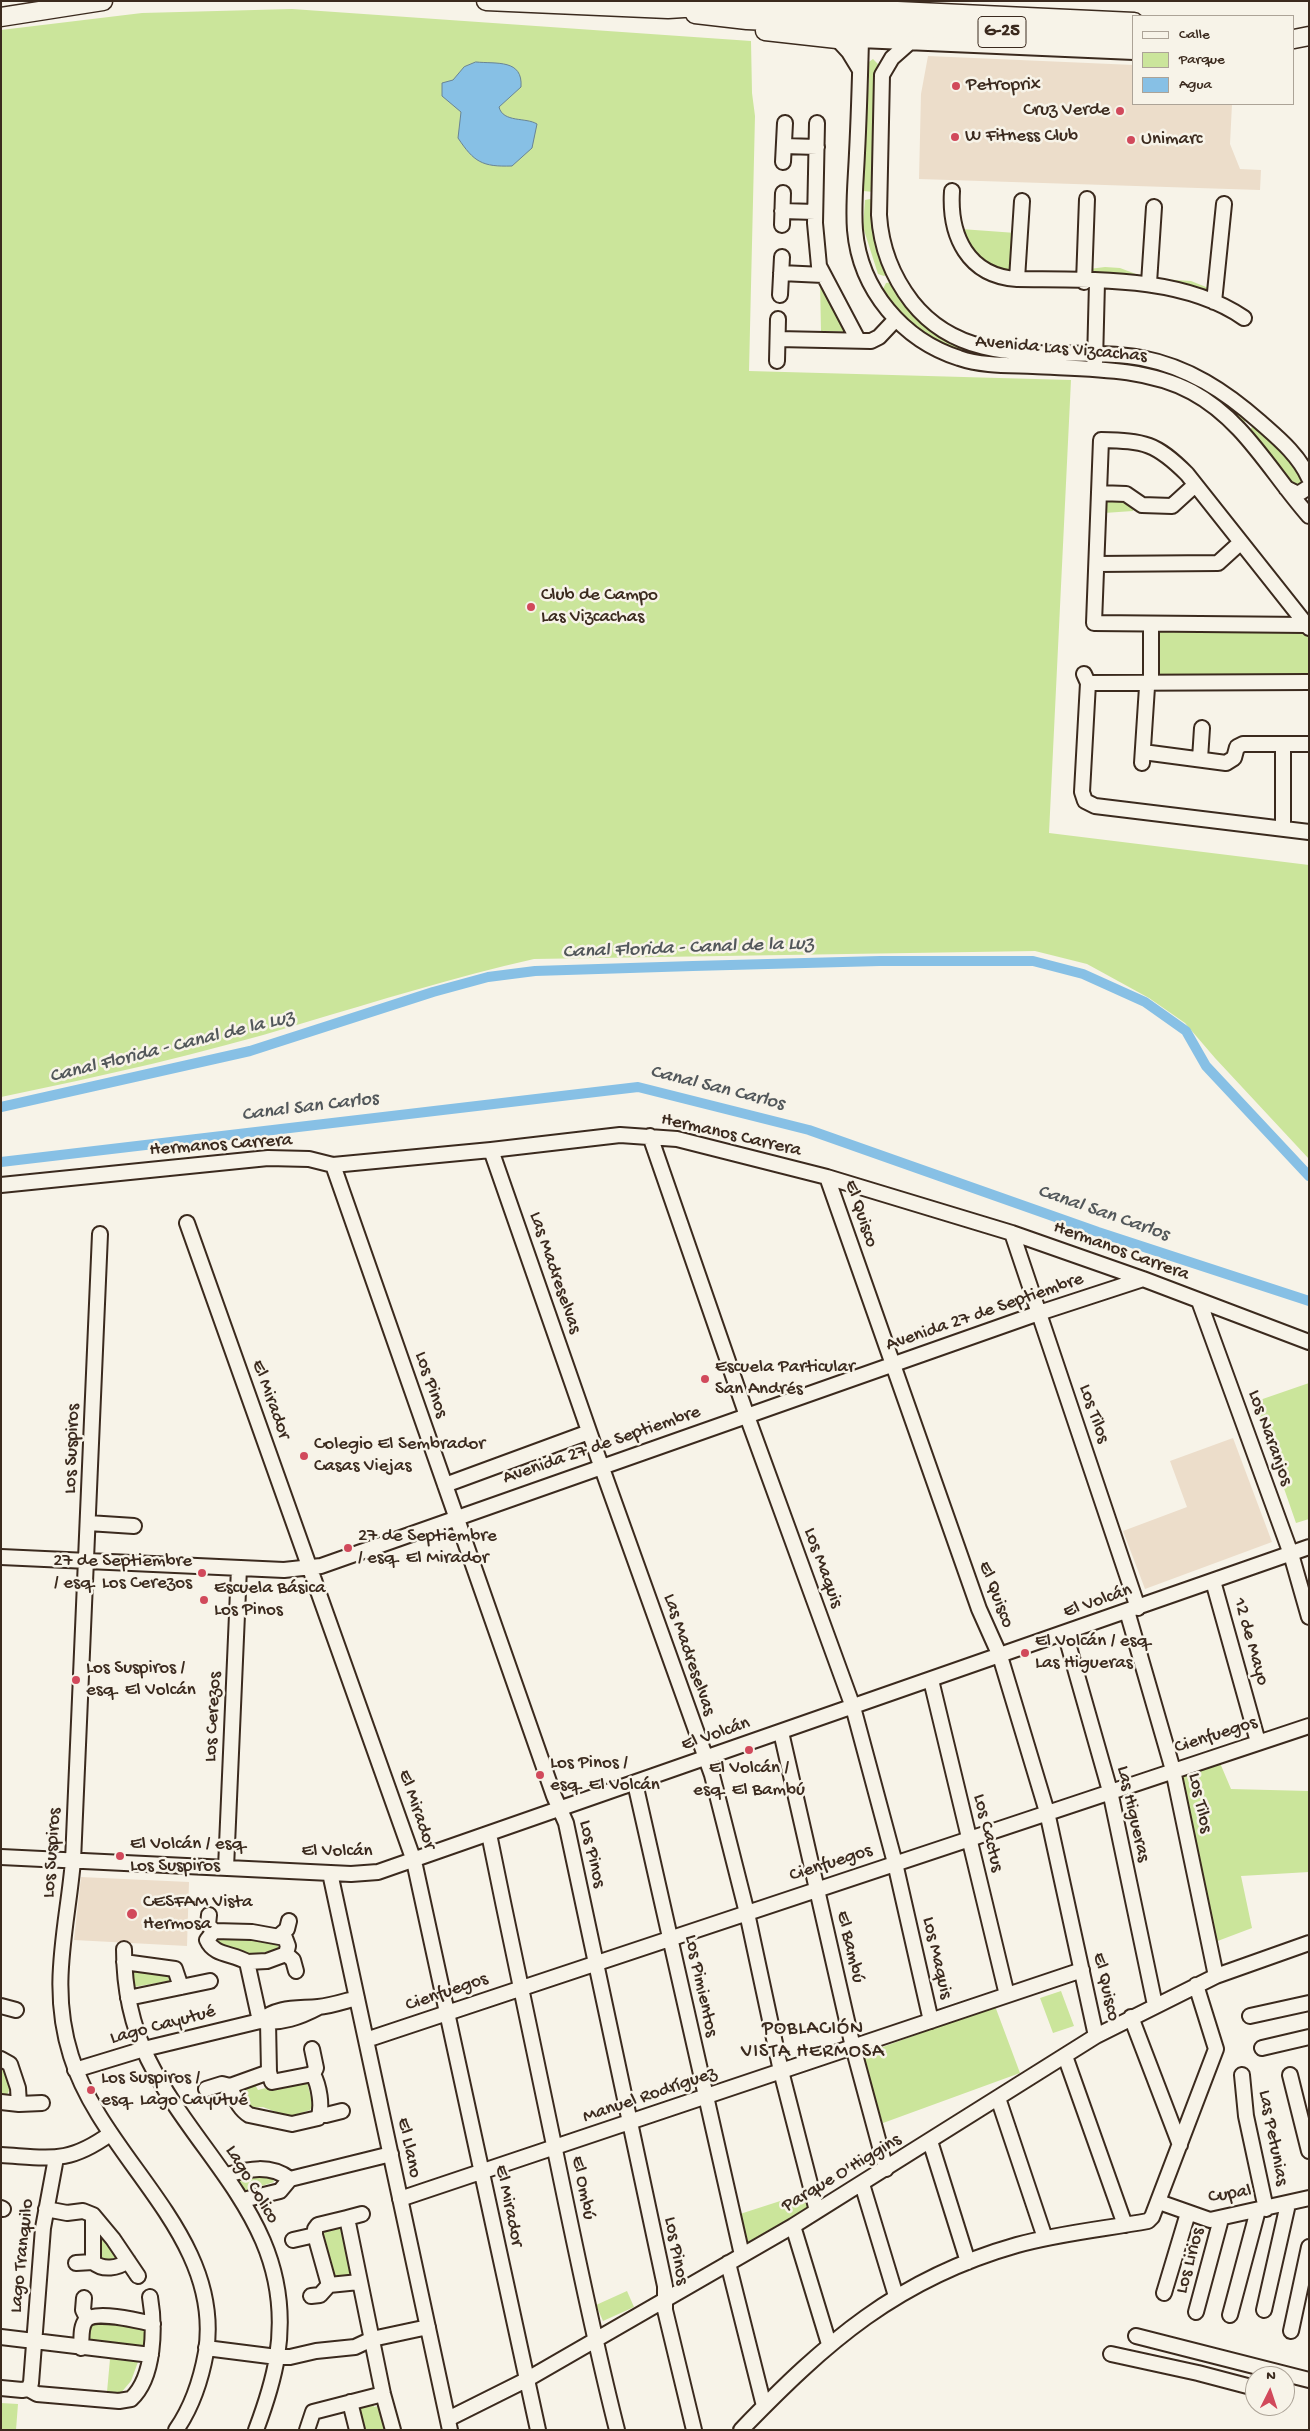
<!DOCTYPE html>
<meta charset="utf-8">
<style>
body{margin:0}
#map{position:relative;width:1310px;height:2431px;overflow:hidden;background:#f7f3e8;font-family:"Gochi Hand",sans-serif}
canvas{display:block}
.frame{position:absolute;inset:0;border:2px solid #3b2a1e;pointer-events:none}
.legend{position:absolute;left:1132px;top:15px;width:162px;height:90px;box-sizing:border-box;background:#f7f3e8;border:1px solid #aca397;margin:0;padding:6px 9px;list-style:none;font-size:15px;color:#3b2a1e}
.legend li{display:flex;align-items:center;gap:10px;height:25px}
.legend b{width:25px;border:1px solid #aca397}
.north{position:absolute;left:1245px;top:2366px;width:50px;height:50px;box-sizing:border-box;background:#f7f3e8;border:1px solid #aca397;border-radius:50%;rotate:4deg;font-size:14px;font-weight:700;line-height:20px;text-align:center;color:#3b2a1e}
.north::after{content:'';display:block;margin:auto;width:18px;height:22px;background:#d1495b;clip-path:polygon(50% 0,100% 100%,50% 72%,0 100%)}
</style>
<div id="map">
<canvas width="1310" height="2431"></canvas>
<div class="frame"></div>
<ul class="legend">
<li><b style="height:6px;background:#f7f3e8"></b>Calle</li>
<li><b style="height:14px;background:#cbe59b"></b>Parque</li>
<li><b style="height:14px;background:#87c0e5"></b>Agua</li>
</ul>
<div class="north">N</div>
</div>
<script>
const g = document.querySelector('canvas').getContext('2d');
g.lineJoin = 'round';
function paint(path, color) {
  g.fillStyle = color;
  g.fill(path, 'evenodd');
}
function strokePath(path, color, width, dash) {
  g.strokeStyle = color;
  g.lineWidth = width;
  g.lineCap = dash ? 'butt' : 'round';
  g.setLineDash(dash || []);
  g.stroke(path);
}
function drawText(font, color, halo, rows, align = 'center') {
  g.font = font + ' "Gochi Hand",sans-serif';
  g.lineWidth = 5;
  g.setLineDash([]);
  g.textBaseline = 'middle';
  g.strokeStyle = halo;
  g.fillStyle = color;
  for (const [text, x, y, turn = 0] of rows) {
    g.save();
    g.translate(x, y);
    g.rotate((+turn || 0) * Math.PI / 180);
    g.textAlign = isNaN(turn) ? turn : align;
    if (halo) g.strokeText(text, 0, 0);
    g.fillText(text, 0, 0);
    g.restore();
  }
}
const built = new Path2D(`
 M928,56L1134,65V104H1232L1230,144L1240,169L1261,170L1260,190L919,179L921,94Z
 M1233,1438L1272,1542L1145,1589L1123,1531L1187,1507L1170,1461Z
 M81,1877L189,1882L187,1946L74,1940Z`);
const green = new Path2D(`
 M292,9L751,41L752,93L755,116L749,371L1071,380L1049,833L1309,865V1159L1215,1058L1185,1023L1149,998L1087,964L1035,951L534,959C454,977 378,1001 300,1024C202,1054 102,1076 1,1097V30L142,13Z
 M873,59L879,65L874,192L863,191L865,110L867,109L869,78L865,77L866,64Z
 M870,199L874,200L889,273L884,276L878,274L863,227L865,200Z
 M961,229L1016,233L1014,275H1006L973,255Z
 M1105,267L1120,268L1144,277L1088,278L1089,269Z
 M1161,279L1191,281L1211,289L1210,295L1155,280Z
 M820,281L849,332L821,331Z
 M892,282L954,340L1076,358V364L973,356L948,346L905,322L890,303L883,289L886,283Z
 M1106,360L1165,369L1197,381L1251,418L1245,421L1243,427L1194,385L1164,373L1105,363L1103,361Z
 M1252,427H1257L1292,461L1303,481L1301,486L1296,487L1287,484L1248,432Z
 M1105,498L1126,499L1134,507L1133,511L1104,513Z
 M1165,627L1309,631V677L1163,678L1159,672L1158,634Z
 M1309,1383V1519L1296,1523L1254,1402Z
 M1220,1763L1231,1789L1309,1791V1872L1241,1876L1252,1928L1215,1942L1181,1780L1185,1774Z
 M212,1937L276,1939L279,1950L250,1954L216,1944Z
 M126,1967L172,1972L174,1980L128,1988Z
 M1061,1991L1074,2026L1053,2033L1040,1998Z
 M995,2006L1020,2073L883,2123L858,2056Z
 M1,2063L10,2088L7,2095L1,2097Z
 M300,2079L307,2082L313,2105L310,2110L289,2117L263,2107L246,2108L235,2087L253,2081L258,2090Z
 M269,2171L274,2182L243,2192L233,2179Z
 M805,2193L808,2208L746,2243L740,2214Z
 M345,2224L357,2275L330,2281L318,2230Z
 M96,2226L123,2258L115,2262L95,2259Z
 M627,2291L634,2307L603,2321L596,2305Z
 M87,2321L145,2327V2346L86,2341Z
 M110,2359L138,2362L131,2381L120,2394L107,2392Z
 M373,2402L374,2407L382,2405L389,2430H361L355,2407Z
 M1,2403L18,2404L16,2430H1Z`);
const water = new Path2D(`
 M476,62C497,64 523,59 521,87L499,107C503,123 526,117 537,124L532,148L512,166C482,167 474,162 458,138L461,112L442,96V83L453,80L464,67Z`);
const canal = new Path2D(`
 M1,1107L250,1051L433,992L488,977L535,971L693,966L880,961H1033L1083,974L1145,1002L1186,1031L1206,1066L1309,1176
 M1,1162L638,1087L809,1130L1098,1232L1309,1301`);
const minor = new Path2D(`
 M871,18L870,26L861,40C860,78 859,115 857,153C856,178 853,205 855,230C860,290 903,340 959,358C982,366 1009,365 1033,366C1086,369 1145,367 1192,392C1244,420 1271,473 1309,516
 M837,39L1134,52
 M837,39L849,52L860,70
 M909,43L892,58L882,75L879,215C881,247 892,276 912,302C970,375 1062,344 1142,358C1188,367 1225,391 1260,422C1278,438 1298,454 1309,478
 M817,123L815,223L819,266L858,340
 M784,146L817,147
 M783,162L785,123
 M952,191C949,236 968,276 1017,279C1090,280 1182,275 1244,318
 M782,211L815,212
 M782,225L783,193
 M781,273L823,275
 M1017,279L1022,201
 M1084,282L1087,199
 M1149,283L1154,207
 M780,295L782,257
 M1214,302L1224,204
 M778,339L871,341L879,337L896,319
 M777,361L778,319
 M1095,362L1097,282
 M1286,488L1298,494L1309,487
 M1099,493L1126,494L1142,505L1172,506L1195,485
 M1097,564L1218,563L1240,543
 M1306,625L1094,623L1101,440C1145,441 1156,443 1187,474L1309,628
 M1084,674L1088,683L1309,682
 M1088,683L1082,792L1085,801L1095,806L1309,832
 M1283,744V828
 M1143,752L1226,763L1234,758L1237,747L1243,744H1309
 M1200,759L1202,728
 M1142,763L1147,687L1151,683V625
 M650,1136L747,1416L853,1707L895,1863L931,2021
 M491,1150L598,1457L712,1775L747,1913L781,2071L817,2211
 M333,1165L554,1796L566,1823L665,2286V2310L694,2430
 M827,1177L979,1609L1000,1656L1047,1812L1096,2036
 M1,1185L268,1158L309,1159L333,1165L491,1150L620,1135L677,1139L827,1177L1012,1233L1143,1279L1309,1342
 M187,1223L414,1861L538,2430
 M1012,1233L1138,1608
 M100,1234L73,1861C67,1929 49,1987 71,2056C103,2160 224,2235 206,2352C201,2380 192,2407 176,2430
 M1199,1301L1291,1554L1309,1617
 M445,1485L589,1432
 M88,1523L134,1526
 M1,1557L284,1570L321,1566L1039,1313L1143,1279
 M1213,1581L1258,1742
 M1127,1611L1173,1770L1216,1976
 M1065,1633L1110,1791L1155,2005
 M931,1680L1007,1995
 M781,1732L853,2047L886,2169
 M635,1783L742,2255
 M489,1834C510,1938 533,2042 554,2145C574,2241 593,2336 617,2430
 M1,1857L351,1874L378,1872L1309,1547
 M226,1868L239,1568
 M330,1873L450,2430
 M209,1915L208,1925L214,1931
 M280,1935L287,1929L289,1921
 M124,1949C124,1987 131,2024 148,2059C199,2162 298,2225 277,2357C273,2382 265,2406 256,2430
 M286,1954L293,1960L296,1971
 M124,1962L175,1969L181,1987
 M247,1962L267,1961L286,1954L288,1946L285,1938L252,1932L214,1931L207,1940C214,1956 233,1953 247,1962L260,2021
 M128,1998L210,1981
 M1,2006L16,2010
 M1250,2016L1309,2003
 M1131,2017L1180,2145
 M260,2021C278,2006 297,2009 318,2007C331,2006 345,2001 357,1998
 M268,2022L269,2072L230,2086C234,2098 239,2109 249,2115L292,2124L318,2118C323,2107 319,2085 313,2074L272,2082L269,2072
 M366,2040L1309,1726
 M1262,2048L1309,2037
 M312,2049L316,2068L313,2074
 M1065,2056L1125,2225
 M1,2059L10,2064L18,2088L19,2104L1,2102
 M75,2070L144,2049L260,2021C281,2024 300,2017 319,2007
 M1242,2075L1246,2116L1266,2209
 M1290,2075L1309,2151
 M206,2089L222,2084L230,2086
 M998,2098L1045,2238
 M19,2104L42,2103
 M320,2113L326,2115L342,2111
 M930,2141L968,2262
 M1,2155C51,2158 68,2164 110,2134
 M226,2175C249,2169 270,2164 290,2179
 M862,2184L896,2296
 M400,2199L1082,1970
 M243,2200L280,2191L290,2179L391,2154
 M1159,2202L1210,2220L1309,2198
 M1,2208L3,2209
 M46,2209L67,2213L83,2211L93,2215L113,2239L138,2276
 M93,2215V2262C103,2271 118,2268 128,2261
 M347,2218L362,2214
 M793,2226L829,2344
 M293,2240L315,2235
 M76,2263L93,2262
 M728,2263L764,2406
 M359,2282L329,2285L315,2235V2229L318,2225L347,2218L383,2394L393,2430
 M1164,2293L1188,2213
 M311,2296L320,2295L329,2285
 M84,2298L83,2310L87,2318
 M1264,2310L1288,2204
 M1196,2312L1221,2219
 M1230,2315L1258,2210
 M1291,2331L1309,2247
 M1136,2336L1309,2380
 M1,2337L151,2355
 M81,2348C82,2339 80,2327 86,2320C95,2310 140,2321 153,2324
 M206,2348L277,2357H290L316,2351L355,2347L372,2339L428,2327
 M1111,2354L1198,2373L1255,2388
 M1,2388L22,2390L28,2389L37,2394L119,2401L131,2399C155,2377 155,2326 150,2297
 M28,2389L31,2383L43,2228L56,2158
 M350,2402L357,2430
 M448,2419L526,2380L793,2226L1096,2036L1216,1976L1309,1943
 M307,2430L313,2412L383,2394
 M741,2430C826,2342 897,2279 1017,2245C1060,2233 1104,2229 1148,2221L1152,2217L1216,2049L1196,1985`);
const major = new Path2D(`
 M486,1L668,9L747,4L1134,22
 M695,14L747,20L1134,38
 M1,17L103,1
 M765,31L837,39
 M1294,39L1309,36`);
const markers = [
 [956,86,5,"#d1495b"],
 [1120,111,5,"#d1495b"],
 [955,137,5,"#d1495b"],
 [1131,140,5,"#d1495b"],
 [531,607,5,"#d1495b"],
 [705,1379,5,"#d1495b"],
 [304,1456,5,"#d1495b"],
 [348,1548,5,"#d1495b"],
 [202,1573,5,"#d1495b"],
 [204,1600,5,"#d1495b"],
 [1025,1653,5,"#d1495b"],
 [76,1680,5,"#d1495b"],
 [749,1750,5,"#d1495b"],
 [540,1775,5,"#d1495b"],
 [120,1856,5,"#d1495b"],
 [132,1914,6,"#d1495b"],
 [91,2090,5,"#d1495b"]
];
const shields = [
 [1002,32,48]
];
const shieldNames = [
 ["G-25",1002,32]
];
const poiNames = [
 ["Petroprix",966,86],
 ["Cruz Verde",1110,111,"right"],
 ["W Fitness Club",965,137],
 ["Unimarc",1141,140],
 ["Club de Campo",541,596],
 ["Las Vizcachas",541,618],
 ["Escuela Particular",715,1368],
 ["San Andrés",715,1390],
 ["Colegio El Sembrador",314,1445],
 ["Casas Viejas",314,1467],
 ["27 de Septiembre",358,1537],
 ["/ esq. El Mirador",358,1559],
 ["27 de Septiembre",192,1562,"right"],
 ["/ esq. Los Cerezos",192,1584,"right"],
 ["Escuela Básica",214,1589],
 ["Los Pinos",214,1611],
 ["El Volcán / esq.",1035,1642],
 ["Las Higueras",1035,1664],
 ["Los Suspiros /",86,1669],
 ["esq. El Volcán",86,1691],
 ["Los Pinos /",550,1764],
 ["esq. El Volcán",550,1786],
 ["El Volcán /",749,1769,"center"],
 ["esq. El Bambú",749,1791,"center"],
 ["El Volcán / esq.",130,1845],
 ["Los Suspiros",130,1867],
 ["CESFAM Vista",143,1903],
 ["Hermosa",143,1925],
 ["Los Suspiros /",101,2079],
 ["esq. Lago Cayutué",101,2101]
];
const streetNames = [
 ["Avenida Las Vizcachas",1061,350,5],
 ["Hermanos Carrera",731,1136,13],
 ["Hermanos Carrera",221,1146,-4],
 ["El Quisco",860,1214,71],
 ["Hermanos Carrera",1121,1252,20],
 ["Las Madreselvas",554,1273,71],
 ["Avenida 27 de Septiembre",985,1313,-19],
 ["Los Pinos",430,1385,71],
 ["El Mirador",270,1400,70],
 ["Los Tilos",1093,1414,71],
 ["Los Naranjos",1269,1438,70],
 ["Avenida 27 de Septiembre",602,1446,-19],
 ["Los Suspiros",73,1449,-88],
 ["Los Maquis",822,1568,70],
 ["El Quisco",995,1595,69],
 ["El Volcán",1098,1602,-19],
 ["12 de Mayo",1250,1642,74],
 ["Las Madreselvas",688,1655,71],
 ["Los Cerezos",214,1717,-87],
 ["El Volcán",716,1735,-19],
 ["Cienfuegos",1216,1736,-18],
 ["Los Tilos",1199,1803,78],
 ["El Mirador",416,1810,71],
 ["Las Higueras",1132,1814,77],
 ["Los Cactus",987,1833,76],
 ["El Volcán",337,1852],
 ["Los Suspiros",53,1853,-86],
 ["Los Pinos",591,1854,77],
 ["Cienfuegos",831,1864,-18],
 ["El Bambú",849,1947,77],
 ["Los Maquis",936,1958,77],
 ["Los Pimientos",700,1986,78],
 ["El Quisco",1105,1987,77],
 ["Cienfuegos",447,1993,-19],
 ["Lago Cayutué",163,2026,-15],
 ["Manuel Rodríguez",650,2096,-19],
 ["Las Petunias",1272,2138,79],
 ["El Llano",408,2148,78],
 ["Parque O'Higgins",842,2174,-31],
 ["Lago Colico",251,2185,59],
 ["El Ombú",582,2188,79],
 ["Cupal",1230,2195,-9],
 ["El Mirador",508,2206,78],
 ["Los Pinos",675,2251,79],
 ["Lago Tranquilo",23,2256,-84],
 ["Los Lirios",1191,2261,-75]
];
const waterNames = [
 ["Canal Florida - Canal de la Luz",688,949,-2],
 ["Canal Florida - Canal de la Luz",172,1048,-14],
 ["Canal San Carlos",717,1089,14],
 ["Canal San Carlos",310,1108,-7],
 ["Canal San Carlos",1103,1214,19]
];
const neighbourhoodNames = [
 ["POBLACIÓN",813,2030],
 ["VISTA HERMOSA",813,2053]
];
paint(built, '#ecddca');
paint(green, '#cbe59b');
paint(water, '#87c0e5');
strokePath(water, '#698495', 1);
strokePath(canal, '#87c0e5', 10);
strokePath(minor, '#3b2a1e', 18);
strokePath(major, '#3b2a1e', 21);
strokePath(minor, '#f7f3e8', 14);
strokePath(major, '#f7f3e8', 18);
for (const [x, y, r, color] of markers) {
  const dot = new Path2D();
  dot.arc(x, y, r, 0, 2 * Math.PI);
  g.fillStyle = color;
  g.fill(dot);
  strokePath(dot, '#f7f3e8', 2);
}
for (const [x, y, w] of shields) {
  const box = new Path2D();
  box.roundRect(x - w / 2, y - 15.5, w, 31, 4);
  g.fillStyle = '#f7f3e8';
  g.fill(box);
  strokePath(box, '#3b2a1e', 1);
}
drawText('bold 18px', '#3b2a1e', null, shieldNames);
drawText('19px', '#3b2a1e', '#f7f3e8', poiNames, 'left');
drawText('19px', '#3b2a1e', '#f7f3e8', streetNames);
drawText('italic 20px', '#52575a', '#f7f3e8', waterNames);
g.letterSpacing = '1px';
drawText('20px', '#3b2a1e', '#f7f3e8', neighbourhoodNames);
g.letterSpacing = '0px';
</script>
